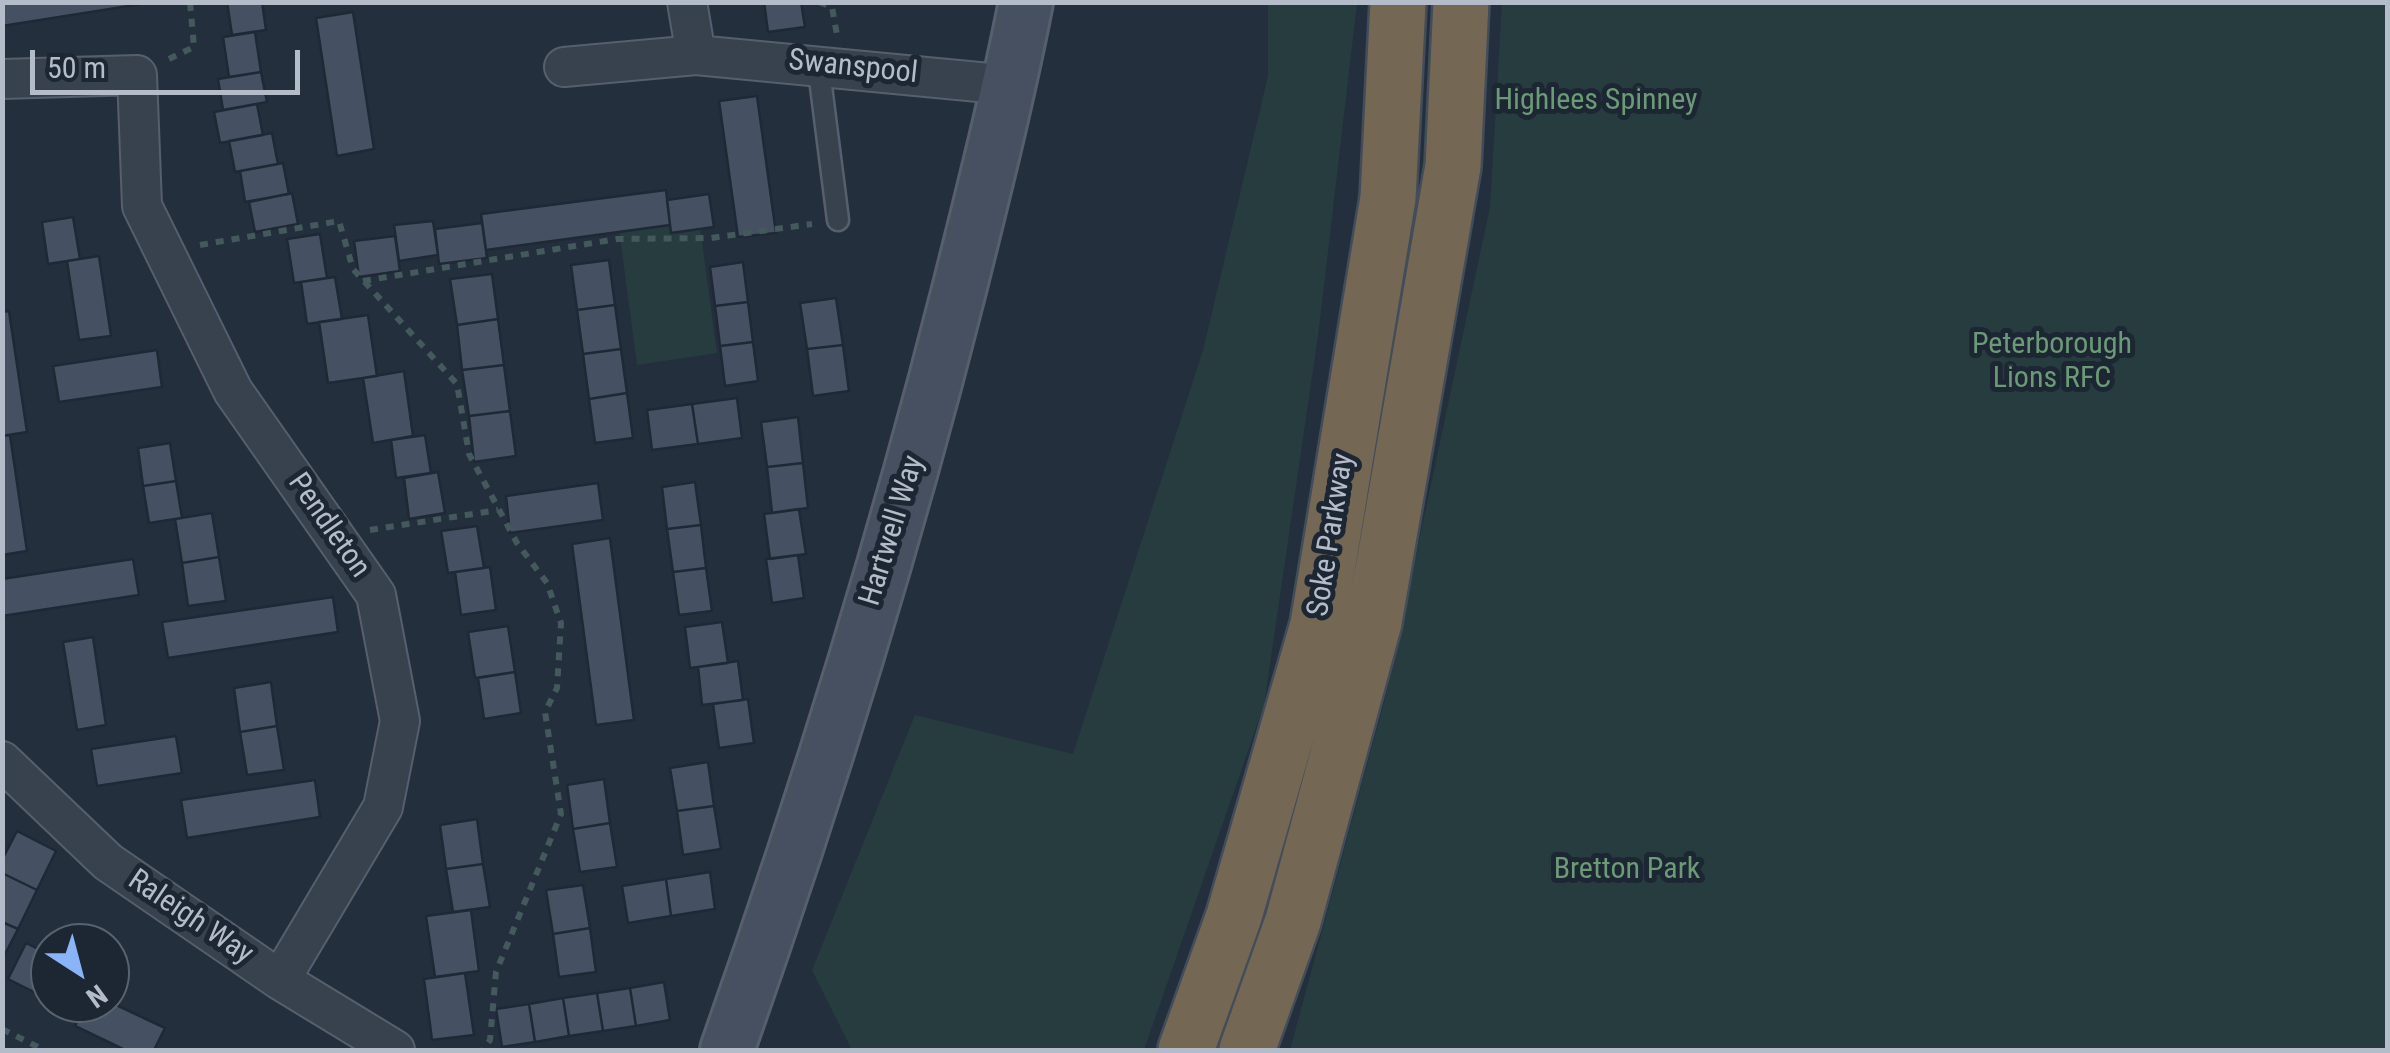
<!DOCTYPE html>
<style>
body{margin:0}
#map{position:relative;width:2390px;height:1053px;overflow:hidden;background:#242f3e;font-family:"Roboto Condensed",sans-serif}
canvas{display:block}
.frame{position:absolute;inset:0;border:5px solid #b4bcc9;pointer-events:none}
.north{position:absolute;left:30px;top:923px;width:100px;height:100px;box-sizing:border-box;background:#1d2633;border:2px solid #59626f;border-radius:50%;rotate:144deg;font-size:28px;font-weight:700;line-height:40px;text-align:center;color:#b4bcc9}
.north::after{content:'';display:block;margin:auto;width:35px;height:45px;background:#8ab4f8;clip-path:polygon(50% 0,100% 100%,50% 72%,0 100%)}
.scale{position:absolute;left:30px;top:50px;width:270px;height:45px;box-sizing:border-box;border:5px solid #b4bcc9;border-top:0;padding-left:12px;font-size:30px;line-height:35px;white-space:nowrap;color:#b4bcc9;-webkit-text-stroke:8px #1d2633;paint-order:stroke}
</style>
<div id="map">
<canvas width="2390" height="1053"></canvas>
<div class="frame"></div>
<div class="north">N</div>
<div class="scale">50 m</div>
</div>
<script>
const g = document.querySelector('canvas').getContext('2d');
g.lineJoin = 'round';
function paint(path, color) {
  g.fillStyle = color;
  g.fill(path, 'evenodd');
}
function strokePath(path, color, width, dash) {
  g.strokeStyle = color;
  g.lineWidth = width;
  g.lineCap = dash ? 'butt' : 'round';
  g.setLineDash(dash || []);
  g.stroke(path);
}
function drawText(font, color, halo, rows, align = 'center') {
  g.font = font + ' "Roboto Condensed",sans-serif';
  g.lineWidth = 10;
  g.setLineDash([]);
  g.textBaseline = 'middle';
  g.strokeStyle = halo;
  g.fillStyle = color;
  for (const [text, x, y, turn = 0] of rows) {
    g.save();
    g.translate(x, y);
    g.rotate((+turn || 0) * Math.PI / 180);
    g.textAlign = isNaN(turn) ? turn : align;
    if (halo) g.strokeText(text, 0, 0);
    g.fillText(text, 0, 0);
    g.restore();
  }
}
const green = new Path2D(`
 M1268,3H1357L1319,329L1264,705L1144,1050H852L812,970L915,715L1073,754L1203,350L1268,76Z
 M1502,3H2387V1050H1290L1387,691L1490,207Z
 M699,219L717,353L637,365L619,229Z`);
const building = new Path2D(`
 M2,2H154L2,26Z
 M227,2H262L266,30L232,35Z
 M764,2H801L805,27L768,32Z
 M353,12L374,149L337,156L316,18Z
 M255,32L261,72L229,77L223,37Z
 M261,72L267,102L223,110L218,79Z
 M757,96L776,233L738,237L719,101Z
 M257,104L263,135L220,143L214,112Z
 M272,133L278,164L235,172L229,141Z
 M283,163L289,194L245,202L240,171Z
 M666,190L670,225L486,250L481,214Z
 M292,193L298,224L255,232L249,202Z
 M709,194L714,227L671,233L667,200Z
 M73,217L80,259L48,264L42,222Z
 M433,221L438,255L399,261L394,225Z
 M482,223L487,258L439,264L435,229Z
 M320,234L327,278L294,283L287,239Z
 M395,236L400,271L359,277L354,241Z
 M99,256L111,336L79,340L67,261Z
 M609,260L615,305L577,310L571,265Z
 M743,262L748,302L715,306L710,267Z
 M492,274L498,319L457,325L450,279Z
 M335,277L342,319L307,324L301,282Z
 M836,298L843,345L807,349L800,303Z
 M748,302L753,342L720,346L715,306Z
 M615,305L621,349L583,354L577,310Z
 M9,311L27,432L2,436V312Z
 M368,315L377,376L328,383L319,322Z
 M498,319L504,365L462,370L457,325Z
 M753,342L758,381L725,386L720,346Z
 M843,345L849,391L813,396L807,349Z
 M621,349L627,393L589,399L583,354Z
 M157,350L162,387L59,402L53,366Z
 M504,365L510,411L469,416L462,370Z
 M404,371L413,436L373,443L363,378Z
 M627,393L633,438L595,443L589,399Z
 M737,398L742,438L698,444L692,404Z
 M692,404L698,444L652,450L647,410Z
 M510,411L516,456L474,462L469,416Z
 M798,417L803,463L767,467L761,422Z
 M10,435L27,551L2,555V436Z
 M425,435L431,473L396,478L391,440Z
 M170,443L176,481L143,486L138,448Z
 M803,463L808,508L772,513L767,467Z
 M438,472L445,513L409,519L404,478Z
 M176,481L182,518L149,523L143,486Z
 M695,482L701,525L667,529L662,487Z
 M598,483L603,520L510,533L506,496Z
 M799,509L806,554L770,559L764,514Z
 M212,513L219,557L182,563L175,519Z
 M701,525L706,568L673,572L667,529Z
 M477,526L484,568L448,573L441,531Z
 M610,538L634,720L596,725L572,544Z
 M798,555L804,598L772,603L766,559Z
 M219,557L226,601L188,606L182,563Z
 M133,559L139,595L2,616V579Z
 M490,567L496,610L461,615L455,572Z
 M706,568L712,611L679,615L673,572Z
 M333,597L338,632L168,658L162,622Z
 M722,622L728,663L690,668L685,627Z
 M508,626L515,672L475,678L468,632Z
 M93,637L106,725L77,730L63,642Z
 M738,661L743,700L702,705L698,667Z
 M515,672L521,713L484,719L478,678Z
 M271,682L277,726L240,732L234,688Z
 M748,699L754,743L719,748L713,704Z
 M277,726L284,770L247,775L240,732Z
 M176,736L182,773L97,786L91,749Z
 M708,762L714,806L677,811L670,768Z
 M604,779L610,823L573,829L567,785Z
 M315,780L320,817L187,838L181,800Z
 M714,806L721,849L683,855L677,811Z
 M477,819L483,864L446,869L440,825Z
 M610,823L617,867L580,872L573,829Z
 M17,831L56,851L37,890L2,873V860Z
 M483,864L490,907L453,912L446,869Z
 M710,872L715,909L671,916L666,879Z
 M2,873L37,890L18,929L2,922Z
 M666,879L671,916L628,923L622,886Z
 M583,885L590,928L553,934L546,890Z
 M471,910L479,971L435,977L426,916Z
 M2,922L18,929L2,960Z
 M590,928L596,972L559,977L553,934Z
 M26,943L50,955V1000L8,979Z
 M465,973L474,1035L432,1040L424,979Z
 M664,982L670,1020L636,1026L630,988Z
 M630,988L636,1026L603,1031L597,993Z
 M597,993L603,1031L569,1036L563,998Z
 M563,998L569,1036L535,1042L529,1004Z
 M110,1002L165,1028L154,1050H125L75,1026L86,1003Z
 M57,1003H86L80,1014Z
 M529,1004L535,1042L502,1047L496,1009Z`);
const path = new Path2D(`
 M819,2L832,7L837,35
 M169,59L194,47L190,2
 M200,245L339,221L353,269L457,384L469,454L517,543L547,583L561,623L557,688L545,712L561,814L496,972L490,1040L483,1050
 M363,281L617,239L711,238L812,224
 M370,530L498,510
 M2,1029L44,1050`);
const lane = new Path2D(`
 M818,63L838,220`);
const street = new Path2D(`
 M687,2L696,55
 M564,67L696,55L1010,85
 M2,79L137,75L142,206L233,391L376,595L400,721L383,807L280,980
 M2,761L108,862L280,980L395,1050`);
const secondary = new Path2D(`
 M727,1050C815,801 894,547 959,290C983,194 1007,99 1026,2`);
const highway = new Path2D(`
 M1186,1050L1234,916L1318,625L1388,198L1398,2
 M1247,1050L1293,921L1374,622L1453,166L1461,2`);
const streetNames = [
 ["Swanspool",853,68,6],
 ["Pendleton",328,526,55],
 ["Hartwell Way",893,531,-73],
 ["Soke Parkway",1332,535,-81],
 ["Raleigh Way",190,918,34]
];
const parkNames = [
 ["Highlees Spinney",1596,101],
 ["Peterborough",2052,345],
 ["Lions RFC",2052,379],
 ["Bretton Park",1627,870]
];
paint(green, '#263c3f');
paint(building, '#455162');
strokePath(building, '#1f2835', 2.5);
strokePath(lane, '#565f6c', 25);
strokePath(street, '#565f6c', 42);
strokePath(secondary, '#565f6c', 58);
strokePath(highway, '#434c59', 60);
strokePath(path, '#44595c', 6, [8, 8]);
strokePath(lane, '#38414e', 20);
strokePath(street, '#38414e', 38);
strokePath(secondary, '#465061', 52);
strokePath(highway, '#746855', 55);
drawText('30px', '#b4bcc9', '#1d2633', streetNames);
drawText('30px', '#6b9a76', '#1d2633', parkNames);
</script>
